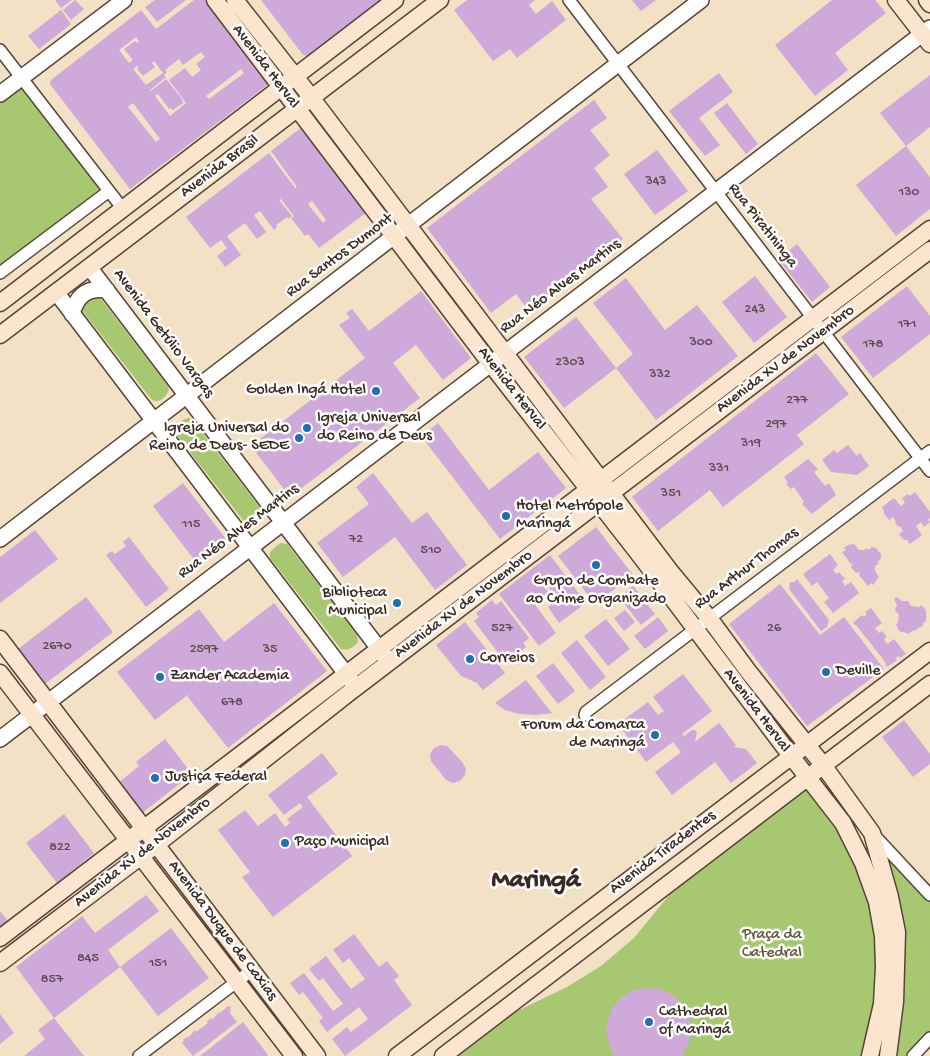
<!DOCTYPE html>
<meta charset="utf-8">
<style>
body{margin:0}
canvas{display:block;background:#f2e1c4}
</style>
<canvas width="930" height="1056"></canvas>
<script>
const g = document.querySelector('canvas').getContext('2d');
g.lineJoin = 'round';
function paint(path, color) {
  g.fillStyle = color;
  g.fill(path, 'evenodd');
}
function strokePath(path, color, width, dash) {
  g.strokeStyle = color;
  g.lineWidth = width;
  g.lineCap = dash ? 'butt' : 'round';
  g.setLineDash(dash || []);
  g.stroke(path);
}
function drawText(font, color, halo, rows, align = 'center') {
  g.font = font + ' "Gochi Hand",sans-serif';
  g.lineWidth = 5;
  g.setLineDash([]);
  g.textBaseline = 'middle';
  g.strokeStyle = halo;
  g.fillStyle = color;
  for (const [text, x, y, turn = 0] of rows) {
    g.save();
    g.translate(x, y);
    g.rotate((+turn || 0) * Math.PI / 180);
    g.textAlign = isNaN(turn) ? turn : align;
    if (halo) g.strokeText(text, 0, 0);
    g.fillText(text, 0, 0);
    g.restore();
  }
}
const green = new Path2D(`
 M21,78L109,191L0,273V94Z
 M98,295L168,386L169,390C165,398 161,403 152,400L81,309L83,301Z
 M188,418L192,419L261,509L262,517C258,523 253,526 246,524L175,433C173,425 181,420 188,418Z
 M281,543L287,544L357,634L358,642C353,648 348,651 341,649L270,558C268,551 275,547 281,543Z
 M808,777L843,823L883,936L870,1056H443L485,1023L517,1011L567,987L601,966L634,938L693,866Z
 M872,833L930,895V1038L913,1056H892Z`);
const building = new Path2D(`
 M55,0H72L61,8Z
 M75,0L84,9L71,20L63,10Z
 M155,0H186L157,22L145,7Z
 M194,0H205L269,84L130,189L50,84L51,80L141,10L156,29ZM136,37L139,41L137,43L135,41L124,49L133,60L129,63L119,50ZM201,52L205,57L196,64L201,70L192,77L185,68L169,80L186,103L170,116L155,96L158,94L169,109L171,108L173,110L183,103L182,99L166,79L151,91L150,90L166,77L164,75L167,72L165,70L179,59L183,65ZM154,61L163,73L146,85L133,69L137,66L139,67L137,69L143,76L155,67L152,63ZM241,69L244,73L209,99L206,96ZM133,103L160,139L156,142L128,107Z
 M261,0H381L308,56L303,55Z
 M467,0H535L529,5L536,14L552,1L566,20L517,58L510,49L493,61L454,10Z
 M632,0H656L641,11Z
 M832,0H875L886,13L835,53L848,70L815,96L775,45Z
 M61,10L71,24L39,49L28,36Z
 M719,73L733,92L699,118L720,145L705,156L669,111Z
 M930,75V127L906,146L880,113Z
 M594,100L607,118L590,130L610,155L594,168L608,187L591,199L623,239L529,311L516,294L491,313L427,228Z
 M727,103L758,144L746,154L714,113Z
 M302,127L367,212L319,248L308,234L305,236L291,218L294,216L281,199L279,200L292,216L288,219L287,217L276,225L277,227L274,230L260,211L254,215L266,232L257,239L245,223L227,236L241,255L225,267L217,256L227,248L221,240L210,248L186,217L269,153L295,188L297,187L271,151ZM312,201L326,220L323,223L308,204Z
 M906,146L930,177V209L896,236L856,185Z
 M657,150L688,191L655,215L624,174Z
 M797,244L830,287L812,302L778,259Z
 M755,276L787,317L754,343L722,302Z
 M626,278L665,330L697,305L738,356L656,420L616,368L633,354L593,303Z
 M907,286L930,316V334L873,378L841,337Z
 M421,291L471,358L443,380L416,345L393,363L420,398L290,497L251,446L365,358L339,325L350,318L346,313L352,309L369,331Z
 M576,317L616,368L564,408L524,357Z
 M816,353L849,394L797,435L804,444L723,507L710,490L658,531L632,497Z
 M438,423L489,490L538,452L566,488L500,539L421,436Z
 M848,445L857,456L860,453L869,466L857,475L831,472L822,460L834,450L837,453Z
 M808,459L818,469L814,472L825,486L829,483L836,495L812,514L802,504L804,502L794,487L791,489L786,484L788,482L784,477Z
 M373,473L412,523L427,512L467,565L435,590L395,537L343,577L317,543L369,504L356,487Z
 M183,483L229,543L199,566L153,506Z
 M915,492L930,512V518L928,520L930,522L924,527L921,522L916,526L922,535L910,544L907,540H904L899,534L903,531L900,526L899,527L895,523L896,522L893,517L889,520L884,514V511L882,507L894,498L901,506L905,503L902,498L908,494L910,496Z
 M596,527L633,575L595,604L558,556Z
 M35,530L58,559L0,603V557Z
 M129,537L169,589L146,607L106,555L112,551L115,554L126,546L123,542Z
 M854,544L859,550H864L867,548L868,550L872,547L876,548L881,554V559L877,562L879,563L875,566V571L879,577L873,585L871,583L868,586L859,575L860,572L856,573L851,567L853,563L851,564L842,552L846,550L844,548L848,545Z
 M830,554L838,565L833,570L836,574L839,572L845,579L842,581L845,586L851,582L859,593L833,613L824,602L829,598L817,582L812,586L803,574Z
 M550,555L586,603L559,623L548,607L558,599L546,584L543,586L548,592L534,603L556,633L539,646L499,594Z
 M798,579L799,583L801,584L829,620L827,627L821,631L789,589L790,582H794Z
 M780,584L820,635L844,617L884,669L807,726L729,624Z
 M633,586L655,614L641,625L619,597Z
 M86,597L113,632L45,684L18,649Z
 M897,597L902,601H908L911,606L919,607L921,605L926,610V621L923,623V626L919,628L918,627V629L910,632V634L899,631L896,624L898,623L899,615L895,610L897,605L894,599Z
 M492,600L496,605L501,601L529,638L523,643L526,647L512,659L507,653L502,658L474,621L479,617L476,613Z
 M274,603L327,671L228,748L187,696L198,687L155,720L117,672L199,609L224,642Z
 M871,608L882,623L875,628L879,633L882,631L887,637L884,639L887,644L894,639L906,654L900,658L899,656L895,658L897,660L887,667L885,664L886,663L856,625H855L853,623L862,615L864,617L867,614L865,612Z
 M625,610L635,622L624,631L614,618Z
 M658,617L668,631L645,649L634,636Z
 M606,619L630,649L608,666L584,636Z
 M465,622L505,673L483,690L477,683L461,676L436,645Z
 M577,640L606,677L590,690L561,653Z
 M553,663L575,691L558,704L536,676Z
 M683,674L712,711L682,734L684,736L692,730H695L697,733L695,740L696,741L719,723L736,745L734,747L746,749L757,763L731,783L715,762L672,795L655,772L681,752L673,742L646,762L618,724L648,702L658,715L664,711L653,697Z
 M526,680L552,713L535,715L519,714L505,710L495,703Z
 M904,720L930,754V764L913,777L882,737Z
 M165,739L192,774L142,813L118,783L139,766L136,762Z
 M441,745L447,746L452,751L462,762L466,769L465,775L460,781L453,783L446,780L431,761L430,754L434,748Z
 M322,753L338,774L307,797L352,856L273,917L242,877L250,872L218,830L245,810L258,826L275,813L285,827L290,823L287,819L303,807L300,803L284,815L268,795Z
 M64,814L94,853L57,883L26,843Z
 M146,895L159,911L108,950L120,967L171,928L209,978L158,1016L120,967L54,1018L16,967L82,916L95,933Z
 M0,911L8,921L0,927Z
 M354,934L379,967L387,961L399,976L394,980L412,1005L345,1056L332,1039L347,1027L351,1032L368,1019L359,1007L327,1032L319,1021L323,1018L303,992L299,995L290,983L304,973L333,1011L343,1004L323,978L319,981L309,969L326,956L351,989L365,979L349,958L343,963L333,950Z
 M648,988L660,989L671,994L681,1002L687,1011L690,1021L691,1033L688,1045L682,1056H615L611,1049L606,1031L608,1019L613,1007L621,998L628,993L635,990Z
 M227,1006L231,1007L230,1013L237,1022L193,1056L182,1043L184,1041L183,1040L187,1037L188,1038L195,1030L196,1032L208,1023L207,1021L211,1018L212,1020L219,1012L220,1013L226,1008Z
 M0,1014L14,1033L0,1044Z
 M54,1018L84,1056H24L45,1039L38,1030Z
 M243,1022L268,1055L267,1056H200Z`);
const minor = new Path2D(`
 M569,0L930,471
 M0,50L123,209
 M0,273L109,191
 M585,715L586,712L930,451
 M875,836L930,895
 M139,1056L252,970
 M913,1056L930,1038`);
const tertiary = new Path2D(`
 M0,94L124,0
 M89,267L386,658
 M56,292L353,683
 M72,314C77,295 88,287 107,290
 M0,539L701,0
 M0,739L930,28`);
const secondary = new Path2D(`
 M215,0L490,363L642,558L791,756L843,823L863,863L877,902L883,936L884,967L882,1004L870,1056
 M235,0L304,88L670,571L709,618L748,671L823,765L872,833L890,897L897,932L895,1002L888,1056
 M896,0L930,44
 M927,0L930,4
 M0,303L395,0
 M0,335L440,0
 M0,639L317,1056
 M0,673L294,1056
 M0,938L930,229
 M0,963L157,844L350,692L930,250
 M397,1056L930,651
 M443,1056L930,684`);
const markers = [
 [376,391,5,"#1f6fb2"],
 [307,428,5,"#1f6fb2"],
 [299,438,5,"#1f6fb2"],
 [506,516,5,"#1f6fb2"],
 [596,565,5,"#1f6fb2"],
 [397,603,5,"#1f6fb2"],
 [470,659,5,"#1f6fb2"],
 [826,672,5,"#1f6fb2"],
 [160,677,5,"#1f6fb2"],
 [655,735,5,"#1f6fb2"],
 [155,778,5,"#1f6fb2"],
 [285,843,5,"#1f6fb2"],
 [649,1022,5,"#1f6fb2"]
];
const numberNames = [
 ["343",656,182],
 ["130",909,193],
 ["243",755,310],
 ["171",907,325],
 ["300",701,343],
 ["178",873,345],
 ["2303",570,363],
 ["332",660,375],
 ["277",797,401],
 ["297",776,425],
 ["319",751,444],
 ["331",719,469],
 ["351",671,494],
 ["115",191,525],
 ["72",356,540],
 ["510",431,551],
 ["527",502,629],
 ["26",774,629],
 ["2670",57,647],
 ["2597",204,650],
 ["35",270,650],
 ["678",232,703],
 ["822",60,848],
 ["845",88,959],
 ["151",158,964],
 ["857",52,980]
];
const streetNames = [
 ["Avenida Herval",265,67,53],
 ["Avenida Brasil",220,167,-37],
 ["Rua Piratininga",762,226,52],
 ["Rua Santos Dumont",340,256,-37],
 ["Rua Néo Alves Martins",561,287,-37],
 ["Avenida Getúlio Vargas",163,334,53],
 ["Avenida XV de Novembro",786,360,-37],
 ["Avenida Herval",511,389,52],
 ["Rua Néo Alves Martins",239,532,-37],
 ["Rua Arthur Thomas",747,569,-37],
 ["Avenida XV de Novembro",464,605,-37],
 ["Avenida Herval",756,711,53],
 ["Avenida XV de Novembro",143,853,-38],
 ["Avenida Tiradentes",663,853,-37],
 ["Avenida Duque de Caxias",222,931,53]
];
const poiNames = [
 ["Golden Ingá Hotel",366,391,"right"],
 ["Igreja Universal",317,419],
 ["do Reino de Deus",317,437],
 ["Igreja Universal do",289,429,"right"],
 ["Reino de Deus- SEDE",289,447,"right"],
 ["Hotel Metrópole",516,507],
 ["Maringá",516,525],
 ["Grupo de Combate",596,582,"center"],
 ["ao Crime Organizado",596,600,"center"],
 ["Biblioteca",387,594,"right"],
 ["Municipal",387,612,"right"],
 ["Correios",480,659],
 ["Deville",836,672],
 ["Zander Academia",170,677],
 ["Forum da Comarca",645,726,"right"],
 ["de Maringá",645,744,"right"],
 ["Justiça Federal",165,778],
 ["Paço Municipal",295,843],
 ["Cathedral",659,1013],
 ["of Maringá",659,1031]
];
const parkNames = [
 ["Praça da",772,936],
 ["Catedral",772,954]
];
const townNames = [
 ["Maringá",536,882]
];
paint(green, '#a7c871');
paint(building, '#cea9da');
strokePath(minor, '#564537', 14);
strokePath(tertiary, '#564537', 18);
strokePath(secondary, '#564537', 19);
strokePath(minor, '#fff', 11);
strokePath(tertiary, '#fff', 15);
strokePath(secondary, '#fbe5cf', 16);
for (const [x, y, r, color] of markers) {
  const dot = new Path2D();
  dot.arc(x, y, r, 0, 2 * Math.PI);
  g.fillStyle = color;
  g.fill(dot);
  strokePath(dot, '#fff', 2);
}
drawText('14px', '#604a4d', null, numberNames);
drawText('16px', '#3b2a1e', '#fff', streetNames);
drawText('16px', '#3b2a1e', '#fff', poiNames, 'left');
drawText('16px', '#5b5937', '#fff', parkNames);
drawText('bold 26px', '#3b2a1e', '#fff', townNames);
</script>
